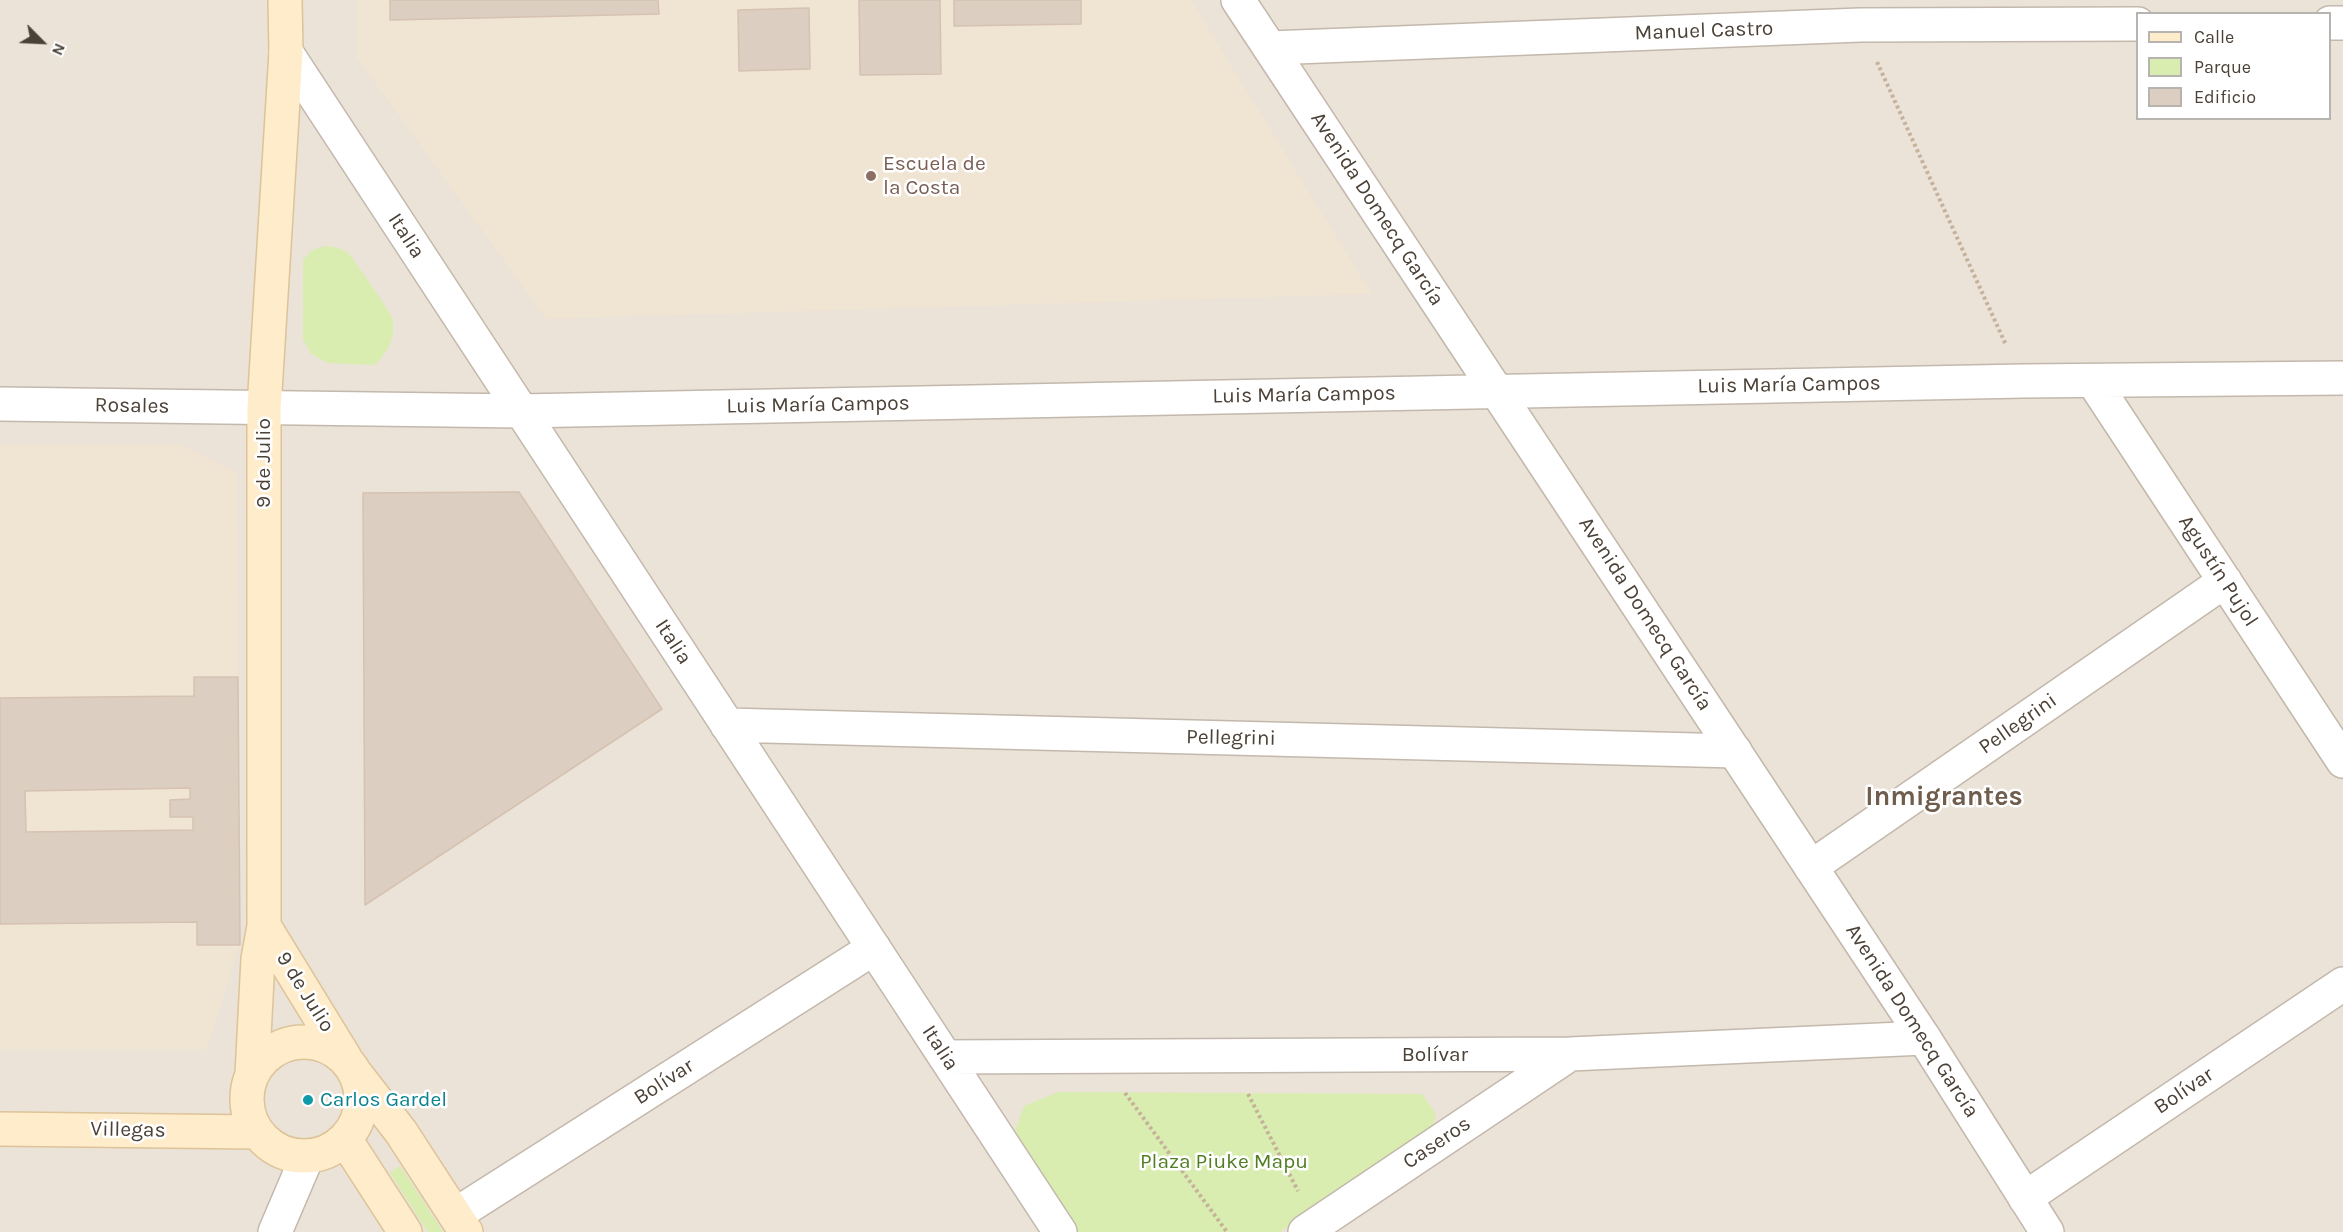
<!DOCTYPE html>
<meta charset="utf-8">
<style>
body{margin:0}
#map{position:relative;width:2343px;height:1232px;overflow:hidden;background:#f6f1ea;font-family:Karla,sans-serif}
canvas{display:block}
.legend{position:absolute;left:2136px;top:12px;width:195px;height:108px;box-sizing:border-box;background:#fff;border:2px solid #b7b3af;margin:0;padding:8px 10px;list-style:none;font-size:18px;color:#4b4137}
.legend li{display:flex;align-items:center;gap:12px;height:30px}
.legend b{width:30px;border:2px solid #b7b3af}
.north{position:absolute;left:12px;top:12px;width:60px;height:60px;-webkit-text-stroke:4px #fff;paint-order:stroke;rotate:114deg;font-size:16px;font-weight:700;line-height:24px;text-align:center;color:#4b4137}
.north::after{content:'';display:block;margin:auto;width:21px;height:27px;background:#4b4137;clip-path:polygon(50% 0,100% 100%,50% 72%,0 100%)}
</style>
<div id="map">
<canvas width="2343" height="1232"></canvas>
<ul class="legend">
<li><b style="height:8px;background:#ffeccb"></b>Calle</li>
<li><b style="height:16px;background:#d9edb0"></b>Parque</li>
<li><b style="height:16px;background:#dccec1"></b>Edificio</li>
</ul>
<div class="north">N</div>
</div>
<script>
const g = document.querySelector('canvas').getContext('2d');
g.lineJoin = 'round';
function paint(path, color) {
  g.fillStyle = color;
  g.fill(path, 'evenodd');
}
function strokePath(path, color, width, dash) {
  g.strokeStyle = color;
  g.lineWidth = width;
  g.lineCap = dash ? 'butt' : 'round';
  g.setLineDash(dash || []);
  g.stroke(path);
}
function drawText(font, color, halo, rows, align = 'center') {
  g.font = font + ' Karla,sans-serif';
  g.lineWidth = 5;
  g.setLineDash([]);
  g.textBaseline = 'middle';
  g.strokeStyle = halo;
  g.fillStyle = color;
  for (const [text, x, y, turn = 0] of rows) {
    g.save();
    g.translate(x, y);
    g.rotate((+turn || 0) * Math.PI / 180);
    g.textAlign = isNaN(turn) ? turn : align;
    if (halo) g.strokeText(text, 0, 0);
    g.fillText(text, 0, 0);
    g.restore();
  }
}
const residential = new Path2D(`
 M0,0H2343V1232H0ZM2138,14H2330V118H2138Z`);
const education = new Path2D(`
 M357,0H1191L1372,294L546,319L357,58Z
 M0,445H183L237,472L240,945L207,1049H0Z`);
const green = new Path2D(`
 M325,246C333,247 342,248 348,253C353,258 392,314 393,320C395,339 388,353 374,365L328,363L311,354L303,339V260L312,250Z
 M1058,1092L1422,1094L1436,1114L1430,1136L1280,1232H1076L1013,1137L1024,1106Z
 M400,1166L443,1232H428L390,1173Z`);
const building = new Path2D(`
 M390,0H658L659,14L390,20Z
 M859,0H940L941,74L860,75Z
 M954,0H1081V24L954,26Z
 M809,8L810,69L739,71L738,10Z
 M519,492L662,709L365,905L363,493Z
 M194,677H238L240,945H197V922L0,924V698L194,696ZM190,788V799L170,800V817H193V830L26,832L25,791Z`);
const path = new Path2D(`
 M1877,62L2006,345
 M1125,1093L1227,1232
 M1248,1094L1298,1191`);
const minor = new Path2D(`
 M2330,23H2343
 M1270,48L1860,25L2138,24
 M286,52L1060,1232
 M2093,381L2343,761
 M0,404L521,411L2023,381L2343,378
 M727,725L1735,751
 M1811,867L2225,581
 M945,1057L1570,1054L1924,1038
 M2025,1198L2343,984
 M455,1215L874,948
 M275,1232L307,1157
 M1305,1232L1570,1054`);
const tertiary = new Path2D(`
 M1238,0L1924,1038L2047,1232`);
const secondary = new Path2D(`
 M264,926L345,1058
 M247 1099a57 57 0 1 1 114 0a57 57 0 1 1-114 0Z
 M356,1074L401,1132L466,1232
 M252,1075L258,959L264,926V408L286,52L285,0
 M0,1129L256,1132
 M345,1139L405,1232`);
const markers = [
 [871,176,6,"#8d6e63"],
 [308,1100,6,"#0f9aa8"]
];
const streetNames = [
 ["Manuel Castro",1704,31,-2],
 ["Avenida Domecq García",1377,209,57],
 ["Italia",406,236,57],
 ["Luis María Campos",1789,385,-1],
 ["Luis María Campos",1304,395,-1],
 ["Luis María Campos",818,405,-1],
 ["Rosales",132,406,1],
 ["9 de Julio",264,463,-90],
 ["Agustín Pujol",2218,571,57],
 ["Avenida Domecq García",1645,614,57],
 ["Italia",673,642,57],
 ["Pellegrini",2018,724,-35],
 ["Pellegrini",1231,738,1],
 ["9 de Julio",305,992,58],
 ["Avenida Domecq García",1912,1021,57],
 ["Italia",940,1048,57],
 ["Bolívar",1435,1055],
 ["Bolívar",664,1082,-33],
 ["Bolívar",2184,1091,-34],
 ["Villegas",128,1130,1],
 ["Caseros",1437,1143,-34]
];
const educationNames = [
 ["Escuela de",883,164],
 ["la Costa",883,188]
];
const cultureNames = [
 ["Carlos Gardel",320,1100]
];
const parkNames = [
 ["Plaza Piuke Mapu",1224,1162]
];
const districtNames = [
 ["Inmigrantes",1944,797]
];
paint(residential, '#ebe2d8');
paint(education, '#f0e4d3');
paint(green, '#d9edb0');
paint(building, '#dccec1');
strokePath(building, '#d5c2b1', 1.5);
strokePath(minor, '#c3b8ab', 36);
strokePath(tertiary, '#c3b8ab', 36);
strokePath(secondary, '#ddc398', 36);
strokePath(path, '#c6b29b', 4, [3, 3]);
strokePath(minor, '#fff', 33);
strokePath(tertiary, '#fff', 33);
strokePath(secondary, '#ffeccb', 33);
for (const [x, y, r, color] of markers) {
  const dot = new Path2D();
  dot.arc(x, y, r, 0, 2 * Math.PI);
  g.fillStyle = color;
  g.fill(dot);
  strokePath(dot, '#fff', 2);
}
drawText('21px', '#4b4137', '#fff', streetNames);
drawText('21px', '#785e54', '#fff', educationNames, 'left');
drawText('21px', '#0d838f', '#fff', cultureNames, 'left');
drawText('21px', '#517e23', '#fff', parkNames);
drawText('bold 27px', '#6f5d4d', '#fff', districtNames);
</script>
